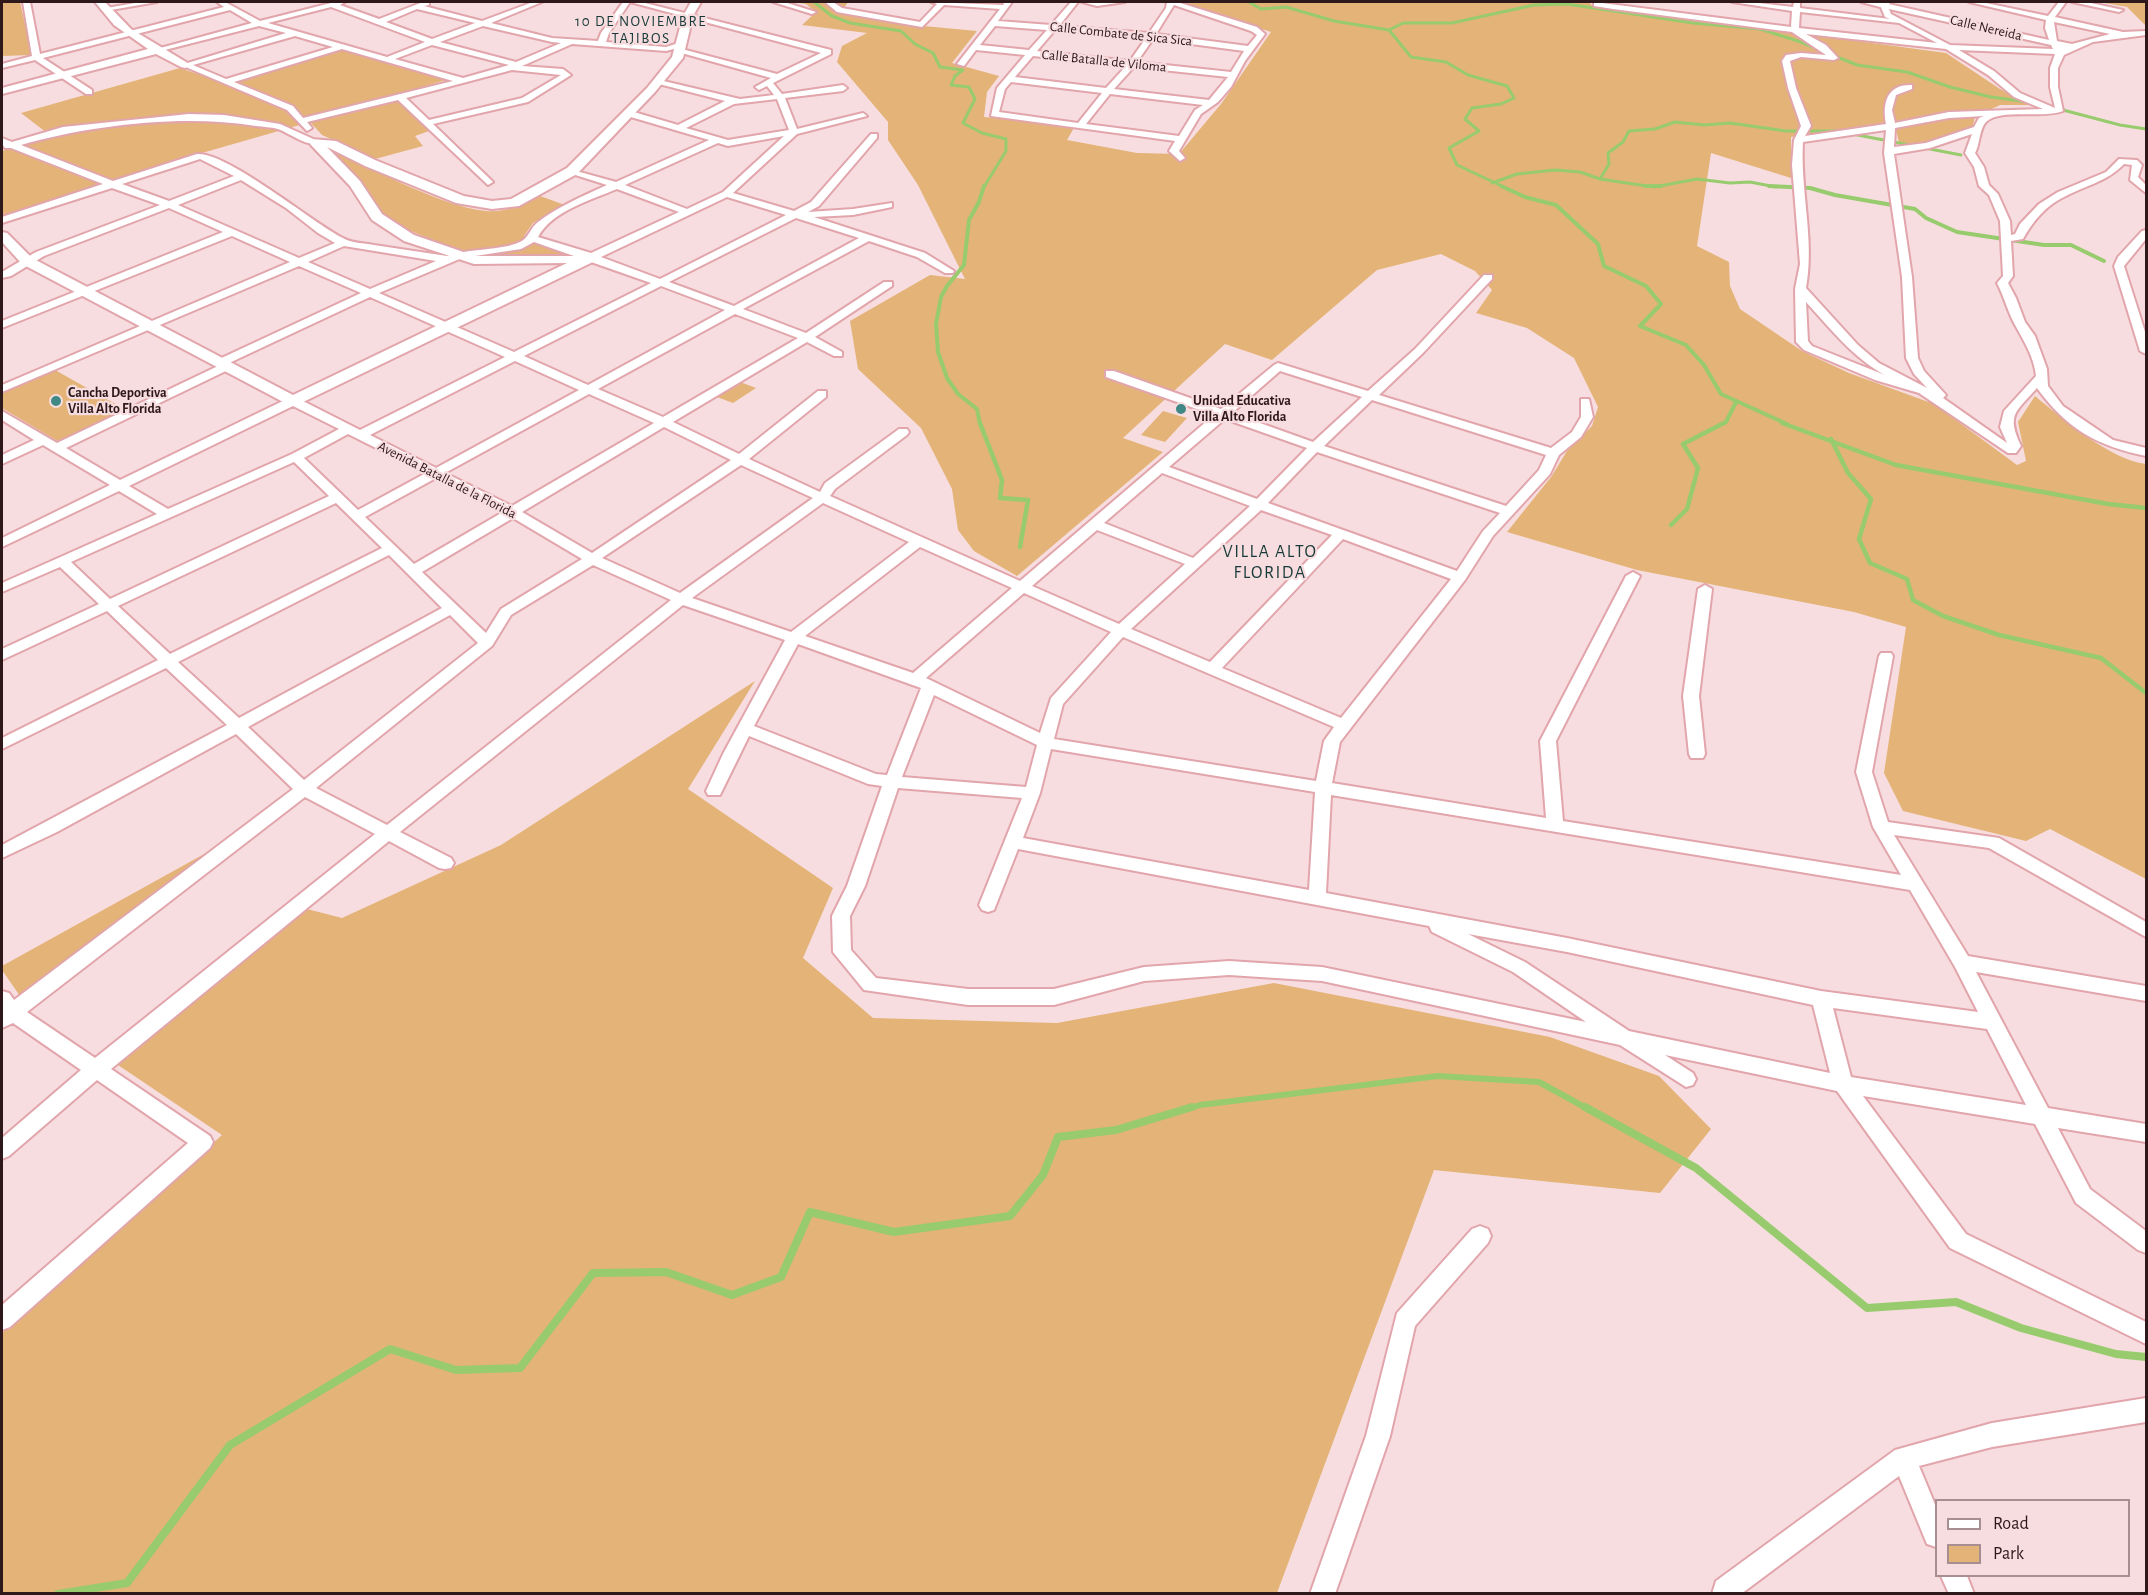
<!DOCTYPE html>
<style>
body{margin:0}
#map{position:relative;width:2148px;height:1595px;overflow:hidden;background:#f7dddf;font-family:"Alegreya Sans",sans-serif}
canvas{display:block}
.frame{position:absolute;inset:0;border:3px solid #2e181a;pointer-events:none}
.legend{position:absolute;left:1935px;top:1499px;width:195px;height:78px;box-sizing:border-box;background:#f7dddf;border:2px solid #a78e90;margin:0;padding:8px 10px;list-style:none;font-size:18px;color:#2e181a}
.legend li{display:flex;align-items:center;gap:12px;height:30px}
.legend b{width:30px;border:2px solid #a78e90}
</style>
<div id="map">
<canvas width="2148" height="1595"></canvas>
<div class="frame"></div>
<ul class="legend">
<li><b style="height:8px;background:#fff"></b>Road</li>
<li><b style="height:16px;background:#e3b377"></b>Park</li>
</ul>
</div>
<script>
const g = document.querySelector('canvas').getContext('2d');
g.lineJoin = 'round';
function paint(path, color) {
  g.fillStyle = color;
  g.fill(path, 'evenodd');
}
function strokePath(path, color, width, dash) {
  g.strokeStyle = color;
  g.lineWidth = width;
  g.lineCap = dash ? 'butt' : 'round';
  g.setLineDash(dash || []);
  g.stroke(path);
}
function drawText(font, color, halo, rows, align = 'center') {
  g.font = font + ' "Alegreya Sans",sans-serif';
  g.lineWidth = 4.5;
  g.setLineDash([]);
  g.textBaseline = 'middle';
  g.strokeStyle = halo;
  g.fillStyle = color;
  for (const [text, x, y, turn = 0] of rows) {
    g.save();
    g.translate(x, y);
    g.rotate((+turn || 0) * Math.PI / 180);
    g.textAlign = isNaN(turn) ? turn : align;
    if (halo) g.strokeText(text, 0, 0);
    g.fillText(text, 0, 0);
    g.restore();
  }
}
const green = new Path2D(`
 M2,2H20L32,55L2,56Z
 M793,2H848L841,13L902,24L977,31L952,63L999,76L987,92L984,117L1075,126L1067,140L1137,153L1179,154L1221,104L1271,32L1181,2H1589L1592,5L1946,53L2000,89L2029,105H2000L1975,117L1971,133L1900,147L1894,121L1791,137V178L1711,153L1697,246L1729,262L1730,286L1740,309L1802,351L1849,373L1934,404L2017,465L2026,461L2018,422L2035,396C2064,420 2109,459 2146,464V879L2050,829L2026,841L1903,811L1884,773L1906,627L1854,612L1637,570L1507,532L1551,477L1567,451L1592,426L1598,407L1574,358L1527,328L1476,313L1492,290L1475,271L1441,254L1377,270L1272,360L1225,344L1123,438L1163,452L1017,576L974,551L958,530L952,489L921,428L858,369L850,321L930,275L965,279L918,185L888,140V122L837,62L842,46L867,33L802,25L816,12L806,4Z
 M2099,2H2146V26L2127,7Z
 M344,48L449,79L396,95L429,131L415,136L423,146L375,159L322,135L310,122L195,155L2,217V151L51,136L21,113L180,68L225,83Z
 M326,147C370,167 439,206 486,211C505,213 523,204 540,196L565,205L533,223L524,236L538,244L575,256L494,257L456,249L408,230L383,214Z
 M55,370L128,411L59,442L2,408V393Z
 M740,382L756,388L733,403L717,397Z
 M1163,411L1187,418L1165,442L1141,435Z
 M755,681L688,789L833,888L803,958L873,1018L1057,1023L1274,983L1550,1037L1659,1076L1711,1129L1660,1193L1434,1170L1277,1593H2V1333L222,1135L118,1065L307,909L342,918L501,845Z
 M215,848L20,996L2,970V966Z`);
const streamFar4 = new Path2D(`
 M814,2L832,16L850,23L901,31L915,44L933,53L940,67L963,70L955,76L951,85L969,87L975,99L963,123L982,133L1006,139V151L984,187
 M1249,2L1261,9L1286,7L1334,21L1389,30L1411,57L1446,62L1468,75L1507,86L1514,98L1501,104L1472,108L1465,119L1479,131L1449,148L1457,165L1504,187
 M1389,30L1403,23H1452L1534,5L1567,4L1693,23L1760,29L1798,41L1857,65L1907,72L1950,87L1991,97L2029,102
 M2044,105L2120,125L2146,129
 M1600,179L1609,164L1608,153L1623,142L1629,131L1655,129L1675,122L1704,125L1730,123L1786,131H1837L1961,155
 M1492,183L1517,174L1555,170L1580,172L1600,179L1654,187L1697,179L1730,183L1750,182L1776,187`);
const streamFar3 = new Path2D(`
 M1501,186L1525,197L1556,205L1598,244L1604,266L1646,286L1661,304L1640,326L1686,345L1704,365L1721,394L1787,424
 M1645,186H1661
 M1769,186L1810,188L1835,195L1915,209L1926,218L1957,232L2044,245H2071L2104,261
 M980,424L977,409L958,394L947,378L938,352L936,324L941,297L947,286L964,265L969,220L979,202L984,186
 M1722,424L1726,422L1736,402`);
const streamFar2 = new Path2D(`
 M980,423L1002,480L1000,498L1028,500L1020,547
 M1782,423L1896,465L2108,504L2146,508
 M1831,439L1848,473L1871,499L1859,539L1870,563L1907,579L1913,600L1943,616L1999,635L2101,658L2146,693
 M1671,525L1687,509L1698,468L1683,444L1724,423`);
const streamFar1 = new Path2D(`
 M1187,1109L1200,1105L1438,1076L1539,1082L1588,1109`);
const stream = new Path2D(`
 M1585,1107L1696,1168L1867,1308L1956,1302L2021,1328L2116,1354L2146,1357
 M58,1594L127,1583L230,1445L390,1349L456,1370L520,1368L593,1273L666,1272L732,1295L781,1277L810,1212L894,1232L1010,1216L1043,1175L1058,1137L1116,1130L1192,1107`);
const street = new Path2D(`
 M23,2H30L40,54L224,7L217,2H225L260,21L335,2H345L340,5L379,19L423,2H429V5L424,6L482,21L533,2H542L491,23L552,38L598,41L601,33L623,2H641L831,50V54L773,83L782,94L843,85L847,88L843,91L785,98L797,129L863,113L867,116L797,134L733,193L794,211L811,202L871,134H877V138L819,206L808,212L853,209L892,203V207L853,215L814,217L925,253L954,271L953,273H945L917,257L869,241L743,309L806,333L884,282H892V286L815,337L842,352V356H834L807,342L673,422L739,454L818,391H826V397L749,459L820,492L825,483L899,429H907L909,432L907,435L835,489L830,496L1020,581L1214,415L1106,377V371H1114L1221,409L1274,365L1278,363L1368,391L1415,349L1484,275H1492V279L1423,353L1379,395L1551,448L1572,432L1581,417V399H1589L1593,417L1581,437L1559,455L1550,474L1493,536L1465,580L1340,742L1332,783L1546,818L1540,741L1626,576L1633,572L1640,576L1556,741L1563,821L1901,875L1873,827L1856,772L1879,656L1881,653H1891L1893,656L1872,772L1888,822L1999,838L2146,922V937L1989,848L1894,835L1968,956L2146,986V1001L1976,972L2048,1108L2146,1124V1142L2058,1128L2090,1189L2146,1231V1253L2138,1250L2076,1203L2035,1124L1863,1096L1966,1234L2146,1322V1344L1950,1248L1837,1091L1665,1055L1693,1073L1696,1079L1693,1085L1686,1087L1620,1045L1322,981L1229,975L1144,981L1054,1005H968L864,990L833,952L832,916L847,886L882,786L868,784L749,736L720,795H708L706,791L723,754L785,640L683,605L400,832L451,858L454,863L451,868L445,869L439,868L389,841L111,1069L210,1136L213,1142L210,1148L10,1327L2,1330V1305L188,1143L97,1080L9,1156L2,1159V1138L81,1070L13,1023L2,1028V991L9,993L14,1000L293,789L236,734L57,832L2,858V845L227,725L166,668L2,749V738L158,660L107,611L2,660V649L99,604L60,567L2,592V583L157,514L119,491L2,547V538L110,485L43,445L2,464V455L34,440L2,420V411L57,443L218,366L213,363L215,361L361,293L299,266L2,392V385L290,262L232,236L2,328V321L223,232L169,208L44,256L11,276L2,278V272L36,252L160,205L112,188L2,223V217L103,184L11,148H5L2,144V138L12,142L63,127L189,114L224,115L280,124L320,142C310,149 289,133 278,129C271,127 263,127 256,126C183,114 91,125 21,145L113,181L197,154C226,151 313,223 343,238C351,243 364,243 374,245C398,249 423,252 447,256C469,248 501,251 520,242C529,238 530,228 538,222C559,206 583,196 607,185L569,173V169L616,182L709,140L624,115L623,113L627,110L678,125L725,101L655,83V79L740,99L774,95L767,86L759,90L755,87L771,78L678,52V48L777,74L821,53L630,2L609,33L606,42L666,47L682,42L686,44L685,46L666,51L572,44L522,66L563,69L571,75L528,102L433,124L491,180L493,182L488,185L398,100L307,122L312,128L307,131L287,110L181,65L286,33L259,26L157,52L153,50L252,23L230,10L43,58L92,90V94H86L35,60L2,68V64L32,56ZM331,7L425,42L387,57L268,23ZM417,9L475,23L432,39L386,22ZM483,26L552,42L561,43L516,62L440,42ZM295,36L333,47L226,79L193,65ZM432,45L509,65L463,78L395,59ZM342,49L453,81L303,118L293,106L234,82ZM512,70L561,75L522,98L429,120L406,98ZM777,99L789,130L728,140L686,128L734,104ZM784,136L723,192L687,209L625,185L718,143L728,146ZM200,159L234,176L169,201L122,184ZM241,180L286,208L318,233L335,243L299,258L178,205ZM617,189L679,212L591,253L538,237C552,211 591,200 617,189ZM727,197L786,215L660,279L601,257ZM796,218L859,238L734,306L669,282ZM534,242L651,283L514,352L379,293L462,258L521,249ZM344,246L436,261L370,289L308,262ZM661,286L725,310L588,385L524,356ZM370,297L505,357L360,430L297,398H289L120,480L66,448L230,369L232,367L227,364ZM735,314L798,338L663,417L598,389ZM515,361L579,390L436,468L370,435ZM1280,371L1362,397L1313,442L1232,413ZM589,394L654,423L512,506L445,473ZM1372,400L1546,455L1539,470L1506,506L1324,446ZM293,406L339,429L292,454L168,509L129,486ZM1225,419L1307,448L1257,499L1169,467ZM664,427L731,460L592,553L522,512ZM348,434L426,473L358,510L304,458ZM1317,452L1500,513L1483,531L1457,571L1268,503ZM294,462L329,496L110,599L71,562ZM741,465L813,498L680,593L602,558ZM1162,473L1250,506L1193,558L1104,523ZM436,478L503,512L414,564L365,517ZM336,503L382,548L170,654L118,606ZM823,503L909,542L791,632L692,598ZM1261,510L1332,535L1210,662L1131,629ZM513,518L582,559L501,609L486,633L422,572ZM1097,530L1185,564L1119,624L1032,586ZM1343,539L1451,579L1341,718L1222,668ZM920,547L1012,588L913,673L805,636ZM389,555L442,608L239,718L178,662ZM593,565L671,600L387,825L316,788L492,646L511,615ZM1024,593L1111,632L1051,698L1040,733L926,678ZM450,615L478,643L304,780L248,727ZM1123,637L1334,727L1324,741L1316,781L1054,739L1063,704ZM798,644L921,688L887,775L876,774L754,726ZM934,695L1037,745L1026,787L902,777ZM1051,749L1315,792L1309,890L1023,838L1040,793ZM898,788L1022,798L979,905L982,910L988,912L994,910L1018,849L1429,926L1432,932L1513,972L1586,1022L1322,967L1229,961L1144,967L1054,989H968L876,978L851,950L850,916L865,886ZM1331,795L1910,890L1955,967L1978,1012L1821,991L1567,938L1326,893ZM305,797L375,834L95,1058L27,1012ZM1468,934L1567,952L1813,1005L1830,1073L1629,1031L1525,962ZM1833,1008L1987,1029L2026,1105L1851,1077Z
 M141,2H157L105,11L101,9Z
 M773,2H784L816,12L812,14Z
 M825,2H833L842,8L920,22L937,4L931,2L1003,5L1005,2H1012L998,21L1051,25L1071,2H1078L1059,26L1149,33L1166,8L1167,2H1177L1257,27L1265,34L1245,61L1231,87L1218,102L1201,114L1179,151L1185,158L1180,161L1169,151L1175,141L991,116L997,88L1025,55L976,50L964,66L957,64L1000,9L944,5L922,27L837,12ZM1174,5L1251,31L1257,35L1248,46L1156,34ZM995,26L1047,30L1029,50L980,45ZM1055,30L1146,38L1130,61L1037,51ZM1153,39L1244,51L1231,72L1137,62ZM1033,56L1126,66L1106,88L1015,77ZM1134,67L1228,77L1209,100L1114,89ZM1011,82L1102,93L1078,123L999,112L1005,89ZM1110,94L1203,105L1195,110L1179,136L1086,124Z
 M1082,2H1125L1097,6Z
 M1594,2L1791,27L1792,11L1732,2H1750L1793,7L1794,2H1800V8L1890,19L1885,17L1880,5L1884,3L2049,40L2045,28L2046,20L1969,2H1981L2048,16L2059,2H2066L2055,17L2123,32L2146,31V35L2093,42L2064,55L2058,68V87L2063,111C2044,119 2000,108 1986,122C1979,129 1980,145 1975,153L1984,167L1989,185L1998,194L2010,221L2011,235L2015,234L2020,224L2039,204L2058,192L2106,172L2119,159L2137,160L2142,165L2138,177L2146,185V193L2130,180L2132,165L2124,164C2108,181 2087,185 2066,196C2046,205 2033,221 2023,239L2011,241L2013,276L2008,283L2016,298L2025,322L2035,336L2047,369L2048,386L2063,406L2113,440L2146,448V456C2097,446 2067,429 2037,388C2016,412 2006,414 2021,446L2016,453H2008L1919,393L1875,380L1804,350L1796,342L1795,289L1800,264L1792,165L1794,140L1801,126L1788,88L1782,61L1786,55L1801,53L1826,55L1792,32L1613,9L1594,6ZM1889,9L2051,45L2053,49L1950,45L1891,14ZM1800,12L1899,23L1937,43L1799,28ZM2054,22L2110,34L2072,44L2057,41ZM1806,34L1946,49L1988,75L2014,97L2043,109L1949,112L1895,123L1892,110L1896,95L1912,89V85C1887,84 1882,103 1886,124L1805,136L1811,126L1796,88L1790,61L1801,57L1834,60L1838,58L1826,45ZM1959,50L2055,54L2050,68V87L2055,108L2020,93L1994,71ZM1984,116L1979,118L1974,127L1926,143L1894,147L1895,128L1949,118ZM1886,130L1884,153L1902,277L1906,358L1914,374L1927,388L1879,363L1858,345L1806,288C1815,240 1800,191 1803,142ZM1972,134L1965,153L1974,167L1979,186L1989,195L2000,221L2003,276L1997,283C2004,296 2007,310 2014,323C2023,340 2034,356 2036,376L2004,411L2000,427L2007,443L1943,398L1946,395L1924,371L1918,358L1912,277L1894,154L1930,148ZM1806,302C1830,328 1853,358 1885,375L1812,346L1808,341Z
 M2072,2H2086L2123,10L2119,12Z
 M2146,230V239L2124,266L2146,335V354L2140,351L2114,266L2118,257L2142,231Z
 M1705,585L1712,589L1699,696L1705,754L1703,758H1691L1689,754L1683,696L1698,589Z
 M1480,1226L1488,1229L1491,1236L1488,1243L1415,1326L1390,1436L1335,1594H1310L1366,1436L1397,1313L1472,1229Z
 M2146,1398V1422L1992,1447L1919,1466L1936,1507V1547L1927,1544L1899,1476L1741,1594H1712L1716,1581L1895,1450L1992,1423Z
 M1941,1576H1967L1974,1594H1949Z`);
const secondary = new Path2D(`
 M95,2H105L131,29L191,65L185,68L181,67L156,54L2,94V88L148,49L114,25Z
 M691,2H701L693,16L683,58L655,92L577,174L519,206L492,209L456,203L365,166L327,147L360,181L382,214L414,235L475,256H582L592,253L599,257L597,260L299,404H287L22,264L2,242V232L7,233L32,258L293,395L567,263L474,264L404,241L372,220L350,186L311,145L309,142L311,139L336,141L375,160L464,196L492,201L511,199L567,168L647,88L672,57L683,16Z
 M1861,2H1890L1888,7L1884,8Z`);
const markers = [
 [56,401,6,"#408885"],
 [1181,409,6,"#408885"]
];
const farStreetnames = [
 ["Calle Nereida",1986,28,13],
 ["Calle Combate de Sica Sica",1121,34,6],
 ["Calle Batalla de Viloma",1104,61,6],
 ["Avenida Batalla de la Florida",447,480,27]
];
const farPoinames = [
 ["Cancha Deportiva",68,393],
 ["Villa Alto Florida",68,409],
 ["Unidad Educativa",1193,401],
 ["Villa Alto Florida",1193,417]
];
const farNeighbourhoodnames = [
 ["10 DE NOVIEMBRE",641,21],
 ["TAJIBOS",641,38]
];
const neighbourhoodNames = [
 ["VILLA ALTO",1270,552],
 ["FLORIDA",1270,573]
];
paint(green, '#e3b377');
strokePath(streamFar4, '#98cb6e', 3);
strokePath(streamFar3, '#98cb6e', 4);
strokePath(streamFar2, '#98cb6e', 4.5);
strokePath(streamFar1, '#98cb6e', 6);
strokePath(stream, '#98cb6e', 8);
strokePath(street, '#e1a5ab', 4);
strokePath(secondary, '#e1a5ab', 4);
paint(street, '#fff');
paint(secondary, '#fff');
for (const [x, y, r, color] of markers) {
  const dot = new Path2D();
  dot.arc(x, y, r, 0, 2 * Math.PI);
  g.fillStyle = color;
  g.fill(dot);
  strokePath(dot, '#f7dddf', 2);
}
drawText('14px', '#2e181a', '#f7dddf', farStreetnames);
drawText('bold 14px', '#2e181a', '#f7dddf', farPoinames, 'left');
g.letterSpacing = '1.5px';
drawText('15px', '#173a38', '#f7dddf', farNeighbourhoodnames);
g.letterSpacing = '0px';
g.letterSpacing = '1.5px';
drawText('18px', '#173a38', '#f7dddf', neighbourhoodNames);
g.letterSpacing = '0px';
</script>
